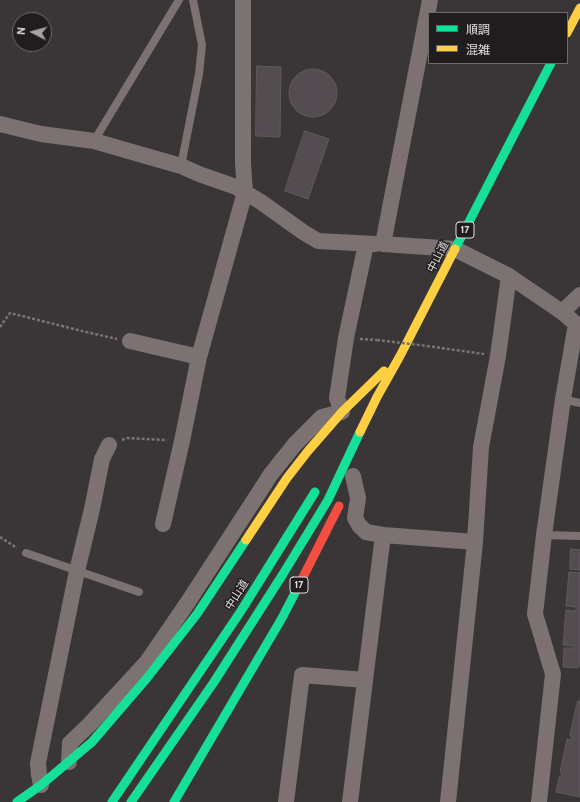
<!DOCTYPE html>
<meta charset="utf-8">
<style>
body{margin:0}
#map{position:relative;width:580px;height:802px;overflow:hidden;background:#3a3637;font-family:Cabin,"Noto Sans JP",sans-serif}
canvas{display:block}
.legend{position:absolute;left:428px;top:12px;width:140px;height:52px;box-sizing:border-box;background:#201d1e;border:1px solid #6e6a6b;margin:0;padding:5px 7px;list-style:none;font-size:12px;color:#e2dedf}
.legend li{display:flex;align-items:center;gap:8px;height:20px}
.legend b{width:20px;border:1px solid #6e6a6b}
.north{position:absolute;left:12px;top:12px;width:40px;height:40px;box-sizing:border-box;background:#201d1e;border:1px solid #6e6a6b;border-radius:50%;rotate:276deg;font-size:11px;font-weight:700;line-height:16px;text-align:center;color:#e2dedf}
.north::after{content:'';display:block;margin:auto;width:14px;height:18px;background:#a7a3a4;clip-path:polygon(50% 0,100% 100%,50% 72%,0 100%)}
</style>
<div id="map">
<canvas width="580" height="802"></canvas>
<ul class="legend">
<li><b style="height:5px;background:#16e098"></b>順調</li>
<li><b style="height:5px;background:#ffcf43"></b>混雑</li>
</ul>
<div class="north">N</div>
</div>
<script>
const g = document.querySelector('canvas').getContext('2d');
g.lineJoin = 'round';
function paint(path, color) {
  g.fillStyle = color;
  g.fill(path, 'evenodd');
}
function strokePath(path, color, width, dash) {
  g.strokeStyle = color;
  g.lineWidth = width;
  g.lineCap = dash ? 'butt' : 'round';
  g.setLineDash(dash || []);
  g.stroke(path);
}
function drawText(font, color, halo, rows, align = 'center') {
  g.font = font + ' Cabin,"Noto Sans JP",sans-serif';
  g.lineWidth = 3;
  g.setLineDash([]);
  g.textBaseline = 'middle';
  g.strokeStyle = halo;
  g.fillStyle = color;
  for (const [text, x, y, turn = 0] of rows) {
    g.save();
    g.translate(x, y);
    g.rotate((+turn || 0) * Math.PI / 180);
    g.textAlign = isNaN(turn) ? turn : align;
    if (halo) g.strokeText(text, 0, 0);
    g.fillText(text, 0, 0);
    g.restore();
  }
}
const building = new Path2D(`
 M257,66L281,67L280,137L256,136Z
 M289 93a24 24 0 1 1 48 0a24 24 0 1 1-48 0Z
 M305,131L329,139L308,199L285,191Z
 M571,549L580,550V570L570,569Z
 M580,571V666H578V668L563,667L564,648H574V646L563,645L566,610L576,611V607L566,606L569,572L580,573Z
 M578,701H580V797L556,792L559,777H561L562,773L560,772L567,739L571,740L572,736H570Z`);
const path = new Path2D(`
 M0,327L10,313L82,331L117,339
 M360,339L377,340
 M427,346L484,354
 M122,440L127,438L167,440
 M0,537L17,548`);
const lane = new Path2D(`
 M94,141L179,0
 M181,166L199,74L202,45L193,0
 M563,399L580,403
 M544,535L580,536
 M26,553L139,592`);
const street = new Path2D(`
 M430,0L383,244L455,249L509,276L562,312L576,324L580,326
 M0,124L41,134L94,141L181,166L199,174L236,187L261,202L303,232L318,241L375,244
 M562,312L580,295
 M130,341L199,357
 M353,476L358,498L355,518L359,525L366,532L383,535L475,542
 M163,524L182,441L199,357L245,192L243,164V0
 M69,762L70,743L89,725L147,662L188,602L271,474L295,444L322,417L342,412L337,398L346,338L366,244
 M41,785L39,775L38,763L77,571L92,509L102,459L109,445
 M286,802L302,675L365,680
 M350,802L383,535
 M448,802L475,542L481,447L498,356L509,276
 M539,802L553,674L535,614L544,535L563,399L576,324`);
const fast = new Path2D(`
 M455,249L551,63
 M17,802L41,785L92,742L147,678L197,614L246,540
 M112,802L241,611L315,492
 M131,802L214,682L283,574L328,500L360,432
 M174,802L282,618L297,589`);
const slow = new Path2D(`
 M567,33L580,8
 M360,432L377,397L400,356L455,249
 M246,540L287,478L308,451L342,412L384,371`);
const jam = new Path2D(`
 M297,589L339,506`);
const pathBridge = new Path2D(`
 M377,340L427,346`);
const shields = [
 [465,230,18],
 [299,585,18]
];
const shieldNames = [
 ["17",465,230],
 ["17",299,585]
];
const streetNames = [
 ["中山道",438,257,-63],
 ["中山道",237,595,-58]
];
paint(building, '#554c52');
strokePath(building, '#5e5b5c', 1);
strokePath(path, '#7a7473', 2.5, [3, 2]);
strokePath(lane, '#7b7271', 8);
strokePath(street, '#7b7271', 16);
strokePath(fast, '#16e098', 9);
strokePath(slow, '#ffcf43', 9);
strokePath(jam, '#f24e42', 9);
strokePath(pathBridge, '#7a7473', 2.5, [3, 2]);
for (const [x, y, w] of shields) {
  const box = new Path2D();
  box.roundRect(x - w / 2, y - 8, w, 16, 3);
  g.fillStyle = '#201d1e';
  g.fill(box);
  strokePath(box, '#e2dedf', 1);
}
drawText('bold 10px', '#e2dedf', null, shieldNames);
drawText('11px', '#e2dedf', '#201d1e', streetNames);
</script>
